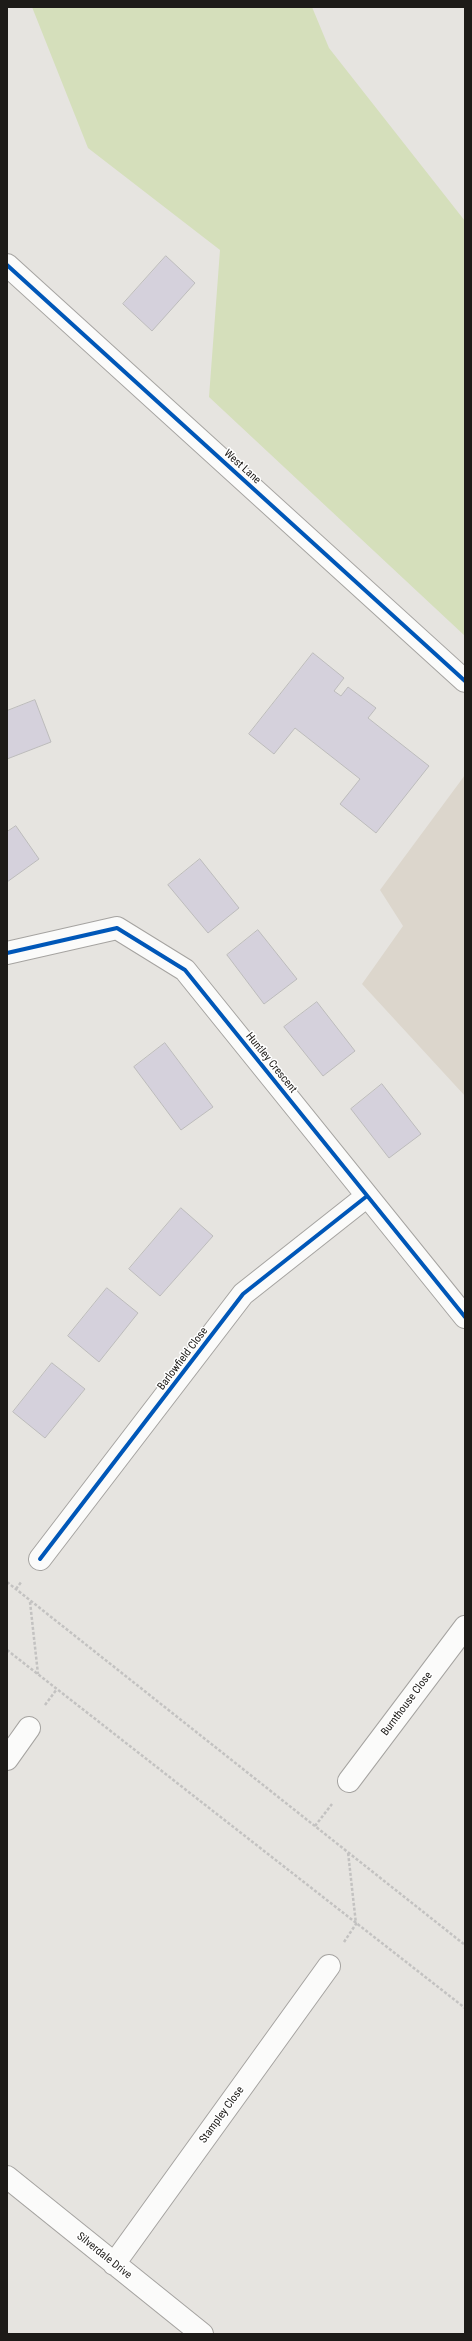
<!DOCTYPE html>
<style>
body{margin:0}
#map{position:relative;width:472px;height:2341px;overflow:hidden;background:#e6e4e0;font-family:"Roboto Condensed",sans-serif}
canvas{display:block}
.frame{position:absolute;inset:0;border:8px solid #1d1b18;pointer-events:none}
</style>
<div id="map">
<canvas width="472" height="2341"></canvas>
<div class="frame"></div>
</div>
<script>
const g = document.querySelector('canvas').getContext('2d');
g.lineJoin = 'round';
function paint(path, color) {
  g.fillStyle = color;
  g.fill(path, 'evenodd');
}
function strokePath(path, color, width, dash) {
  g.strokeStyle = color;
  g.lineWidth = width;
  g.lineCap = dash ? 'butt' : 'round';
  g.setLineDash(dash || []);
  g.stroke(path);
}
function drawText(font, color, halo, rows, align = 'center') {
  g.font = font + ' "Roboto Condensed",sans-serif';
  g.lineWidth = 3;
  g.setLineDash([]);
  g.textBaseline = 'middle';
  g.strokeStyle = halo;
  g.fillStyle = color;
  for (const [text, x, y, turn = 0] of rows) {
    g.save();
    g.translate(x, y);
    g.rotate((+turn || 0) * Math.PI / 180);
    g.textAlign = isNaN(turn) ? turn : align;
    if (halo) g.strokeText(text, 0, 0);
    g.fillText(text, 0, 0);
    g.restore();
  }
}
const built = new Path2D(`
 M465,775V1096L362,984L403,926L380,890Z`);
const green = new Path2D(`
 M32,7H312L329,48L465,221V636L209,397L220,250L88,148Z`);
const building = new Path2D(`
 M166,256L195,283L152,331L123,304Z
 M313,653L344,678L334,691L341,696L348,687L376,708L368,718L429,766L376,833L340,804L360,779L295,728L274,754L249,734Z
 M35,700L51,742L7,759V711Z
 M16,826L39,859L7,882V832Z
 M200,859L239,908L208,933L168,885Z
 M258,930L297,979L264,1004L227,955Z
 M317,1002L355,1051L323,1076L284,1027Z
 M165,1043L213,1107L181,1130L134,1067Z
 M382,1084L421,1134L389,1158L351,1109Z
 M181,1208L213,1236L160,1296L129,1269Z
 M107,1288L138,1313L99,1362L68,1336Z
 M52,1363L85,1389L45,1438L13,1412Z`);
const path = new Path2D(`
 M7,1582L465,1945
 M16,1589L22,1581
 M30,1602L38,1674
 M7,1650L465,2008
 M45,1705L57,1689
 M315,1826L332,1804
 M344,1942L356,1924L348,1852`);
const minor = new Path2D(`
 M7,265L465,681
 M7,953L117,928L185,970L465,1317
 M40,1559L243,1294L367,1196
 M7,1759L29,1728
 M349,1781L465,1627
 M7,2177L202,2334
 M114,2264L329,1966`);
const cycleway = new Path2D(`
 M7,265L465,681
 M7,953L117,928L185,970L465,1317
 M40,1559L243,1294L367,1196`);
const streetNames = [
 ["West Lane",242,467,42],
 ["Huntley Crescent",271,1063,51],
 ["Barlowfield Close",183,1359,-53],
 ["Burnthouse Close",407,1704,-53],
 ["Stampley Close",222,2115,-54],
 ["Silverdale Drive",104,2256,39]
];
paint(built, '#dcd6cc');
paint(green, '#d5dfbb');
paint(building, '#d5d1dc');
strokePath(building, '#bcbbbb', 1);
strokePath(minor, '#a5a3a0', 24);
strokePath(path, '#c3c2c1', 2.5, [3, 2]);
strokePath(minor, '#fbfbfa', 22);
strokePath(cycleway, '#0057b8', 4);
drawText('11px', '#1d1b18', '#fff', streetNames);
</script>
